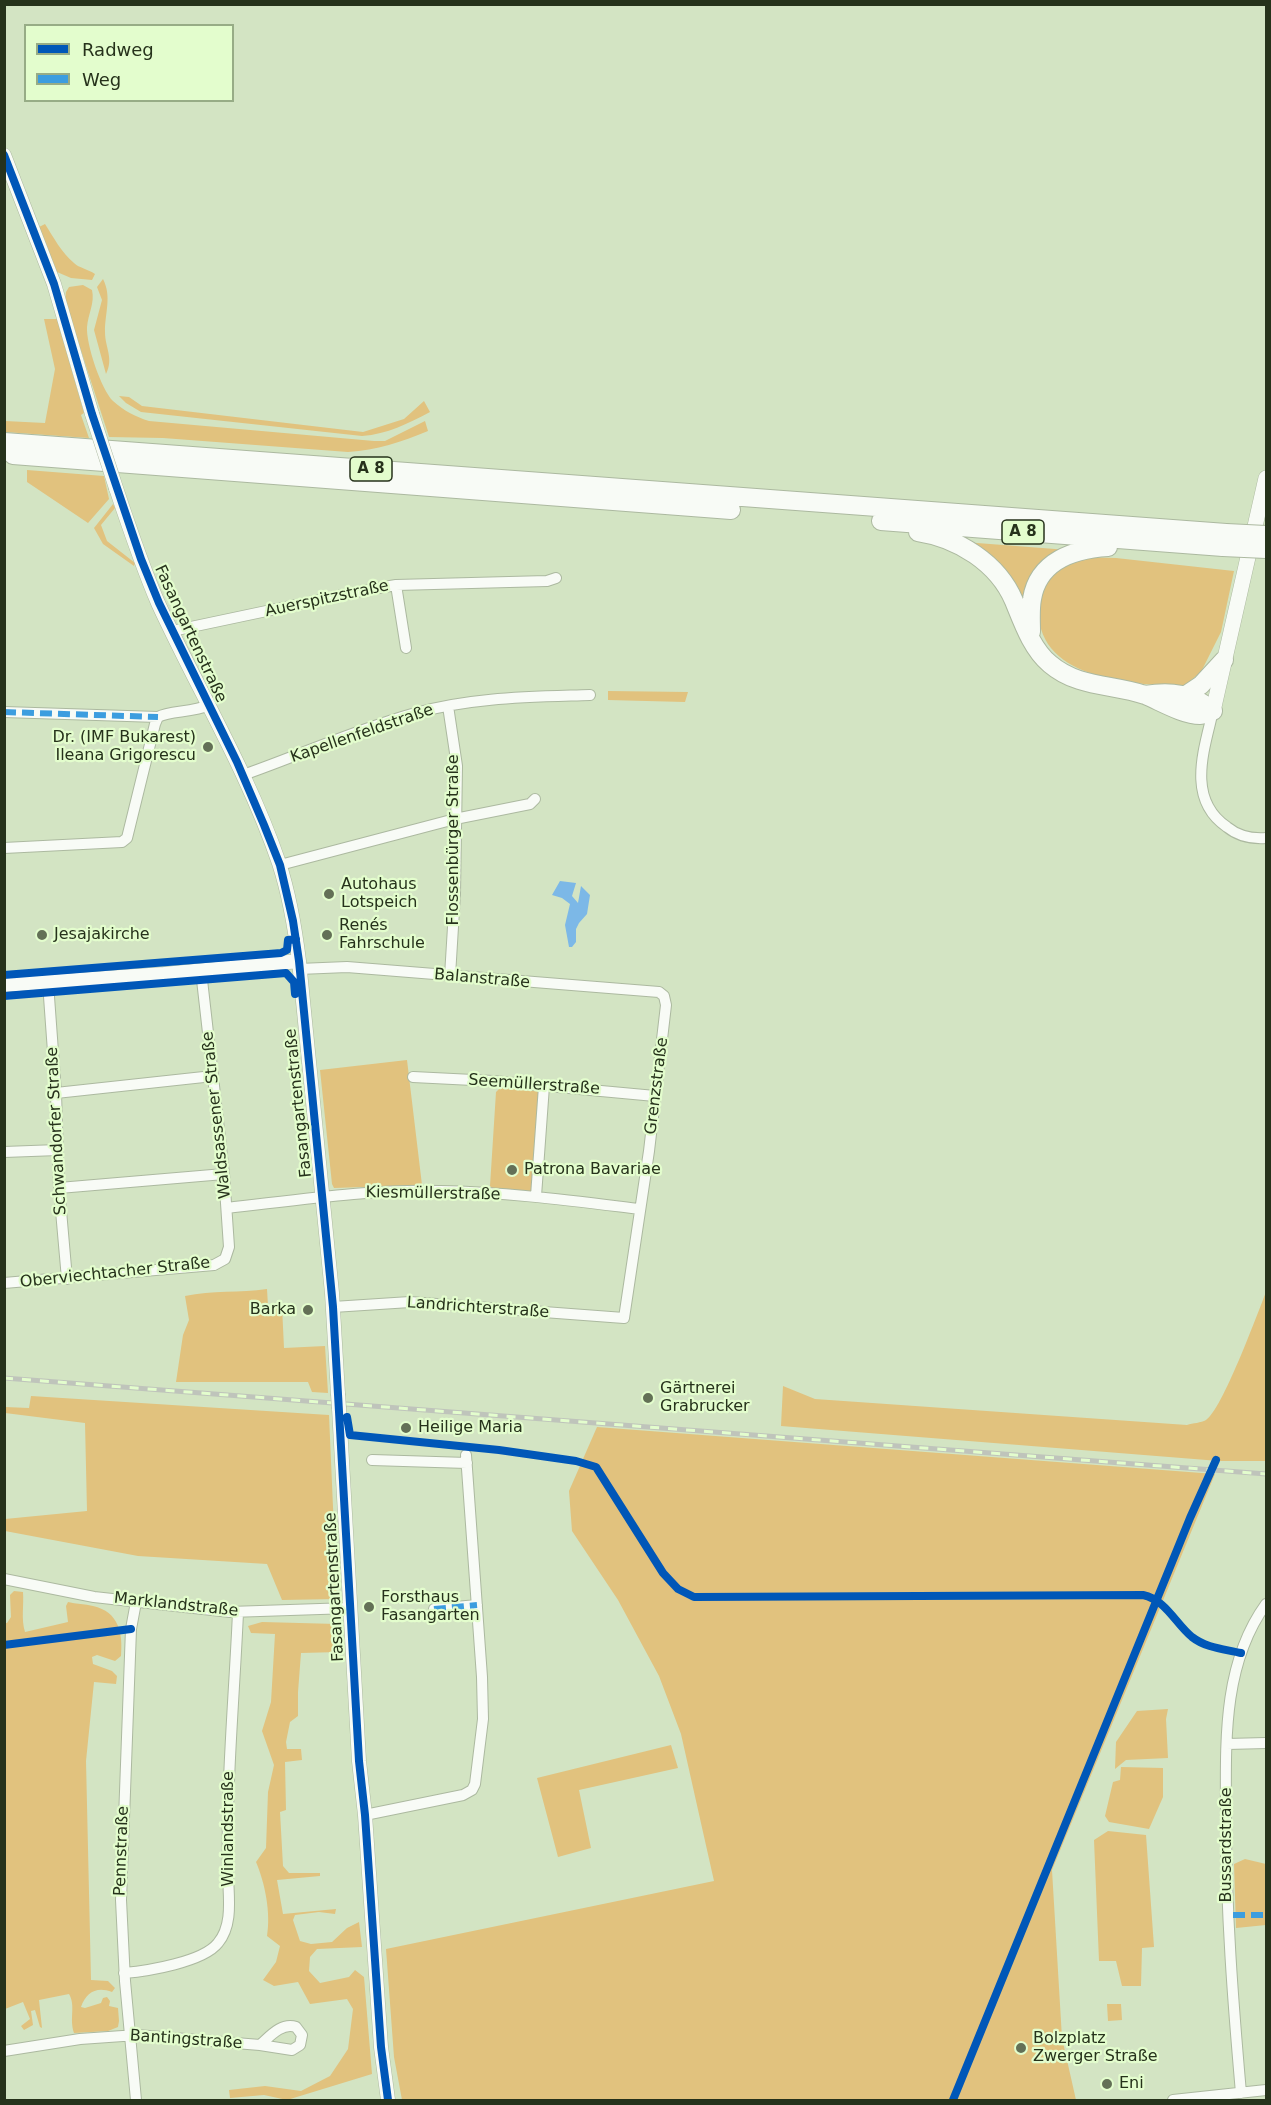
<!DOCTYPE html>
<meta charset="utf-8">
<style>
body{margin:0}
#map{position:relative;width:1271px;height:2105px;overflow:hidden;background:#d3e4c3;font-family:"DejaVu Sans",sans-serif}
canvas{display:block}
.frame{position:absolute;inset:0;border:6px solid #26321b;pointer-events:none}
.legend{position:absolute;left:24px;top:24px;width:210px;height:78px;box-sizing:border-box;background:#e3fdcd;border:2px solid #97ac86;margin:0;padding:8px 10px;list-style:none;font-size:18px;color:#26321b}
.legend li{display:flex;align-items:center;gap:12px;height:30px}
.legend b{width:30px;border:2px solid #97ac86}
</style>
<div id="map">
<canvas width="1271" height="2105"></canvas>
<div class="frame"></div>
<ul class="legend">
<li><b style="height:8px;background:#0057b8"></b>Radweg</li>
<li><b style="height:8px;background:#3c9ddf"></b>Weg</li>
</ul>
</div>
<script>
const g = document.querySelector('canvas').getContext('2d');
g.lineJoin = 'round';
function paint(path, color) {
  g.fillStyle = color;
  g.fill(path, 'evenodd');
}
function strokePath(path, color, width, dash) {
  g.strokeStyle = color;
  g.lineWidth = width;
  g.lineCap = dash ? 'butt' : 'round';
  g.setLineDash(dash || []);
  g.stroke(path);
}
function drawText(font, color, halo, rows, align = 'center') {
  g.font = font + ' "DejaVu Sans",sans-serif';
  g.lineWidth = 4.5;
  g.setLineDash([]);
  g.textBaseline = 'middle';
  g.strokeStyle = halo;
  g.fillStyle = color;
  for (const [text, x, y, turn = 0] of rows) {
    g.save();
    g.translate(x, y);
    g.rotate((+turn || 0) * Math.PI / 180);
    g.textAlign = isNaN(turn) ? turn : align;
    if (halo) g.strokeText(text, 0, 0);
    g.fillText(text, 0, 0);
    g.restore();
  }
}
const green = new Path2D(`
 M45,224C54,238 61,252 74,263C79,268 88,269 95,274L92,280L71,278L57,272L39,227Z
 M103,279C112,297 105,312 105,332C105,348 114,358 106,374L94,330L102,300L97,287Z
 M83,285L92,290C95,303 88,314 87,327C86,344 101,389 113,401C124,411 136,417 149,421L374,441H385L425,421L428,431C401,442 377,450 348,452L163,438L109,437L65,301L66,292L69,287Z
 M44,319H57L84,413L81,415L89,438L5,432V421L45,423L55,369Z
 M119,396L129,397L142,406L363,432L404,419L424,401L430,412C407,424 388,434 362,436L141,412L126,403Z
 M27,470L104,476L109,499L88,523L27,482Z
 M113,504L115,508L101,525L107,541L135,563L134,566L103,544L94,528Z
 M964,542L1068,550L1024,613Z
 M1084,557L1116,558L1234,571L1221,632L1201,672L1184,686C1131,685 1032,679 1039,604C1041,579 1063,565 1084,557Z
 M608,691L688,692L685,702L608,700Z
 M407,1060L422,1185L334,1188L332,1184L320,1070Z
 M503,1085L536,1087L541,1092L531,1192L494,1190L490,1186L496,1092Z
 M267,1289L268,1306H282L284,1348L325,1346L328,1393L312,1392L308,1382H176L183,1335L189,1320L185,1296C212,1290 240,1293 267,1289Z
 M1266,1292V1461H1219L781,1426L783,1386L815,1399L1187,1425C1193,1423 1201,1423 1206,1420C1222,1410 1257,1315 1266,1292Z
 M31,1396L329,1415L337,1599L282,1600L267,1564L138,1556L5,1531V1519L87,1511L85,1423L5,1413V1407L29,1408Z
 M597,1427L1215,1474L1052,1870L1062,2038L1076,2100H402L394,2057L386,1949L714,1881L681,1734L659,1676L618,1600L572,1531L569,1491Z
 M14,1591L23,1592C24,1606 21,1619 25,1632L68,1622L66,1606L68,1602C76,1604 85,1604 93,1606C119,1612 123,1633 121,1656L115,1661L97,1655L92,1657L93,1664L112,1671L117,1676L116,1684L94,1682L86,1761L91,1980L108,1981L115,1988L112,1992C97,1986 86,1992 81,2007L85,2008L101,2003L103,1998L107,1997L110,2001L109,2006L118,2008L119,2021L118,2027L108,2031L74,2033C69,2018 76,2006 69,1994L39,2000L42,2028L40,2027L35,2010L31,2011L33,2025L24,2030L21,2026L30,2019L23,2002L5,2009L4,1623H7L11,1617L10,1595Z
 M262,1622L337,1624L339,1652L301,1653L298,1692V1716L290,1722L286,1742L287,1749H301L302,1760L285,1762L286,1810L280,1812L283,1866L289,1873H320V1876L277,1880L283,1914L336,1909L335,1914L319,1912L295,1915L293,1920L300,1941L311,1944L332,1942L347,1928L359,1922L362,1947L317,1949L310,1957L309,1971L320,1983L349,1977L355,1970L364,1977L372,2074L287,2100L264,2095L230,2098L229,2090L265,2086L301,2091L330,2076L348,2049L353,2009L347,1999L310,2004L298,1982L274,1986L263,1980L276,1962L280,1946L267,1936C271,1913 265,1883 256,1862L266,1848L268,1792L274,1765L262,1731L271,1702L275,1634L251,1633L248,1626Z
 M1168,1709L1166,1719L1168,1758L1126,1760L1115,1769L1116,1742L1137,1711Z
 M671,1745L678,1768L579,1790L591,1848L558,1857L537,1778Z
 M1121,1767L1163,1768V1797L1149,1829L1109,1822L1105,1816L1113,1782L1120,1780Z
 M1108,1831L1146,1835L1154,1947L1142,1948L1141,1986H1122L1116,1961H1099L1094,1840Z
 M1245,1859L1266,1864V1925L1236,1928L1234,1864Z
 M1107,2004H1121L1122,2020L1108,2021Z`);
const water = new Path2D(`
 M560,881L576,883L572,896L578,903L581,886L590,895L587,914L579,923L576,929V942L572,947H569L565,925L570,904L562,898L552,895Z`);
const minor = new Path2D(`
 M396,585L406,648
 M172,631L361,591L396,585L547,581L556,578
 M448,706L457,766L455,894L450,976
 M1213,711C1204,750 1186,799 1227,827C1238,836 1252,839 1266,838
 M4,712L158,717C170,710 192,713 209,705
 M243,775C300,755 355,730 412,714C470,697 531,697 590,695
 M4,848L122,842L127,838L155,724L158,717
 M280,865L455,819L530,804L535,799
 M299,969L347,967L659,992L664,996L666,1005L649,1151L624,1318L410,1302L333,1307
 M48,983L56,1093L59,1188L67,1279
 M413,1077L493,1081L655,1096
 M56,1093L213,1076
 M4,1152L58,1150
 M59,1188L224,1174
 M536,1196L544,1086
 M227,1208C298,1200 369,1189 440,1191C507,1192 574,1201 640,1209
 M4,1283L214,1265L225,1259L229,1247L224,1174L201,971
 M372,1460L467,1463
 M4,1579L94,1597L230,1612L350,1608
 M136,1602L131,1629L121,1900L125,1981L136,2100
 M434,1609L477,1605
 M1227,1744L1266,1743
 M365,1815L463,1795L472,1790L475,1784L483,1719L482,1677L466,1455
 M124,1973C148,1971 203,1962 218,1943C234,1924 228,1895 228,1872C226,1785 234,1700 238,1613
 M4,2051L80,2039L137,2035L260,2045L292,2050L300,2045L302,2035L296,2027C282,2022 270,2036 260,2045
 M1241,2093C1233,2002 1226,1911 1226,1820C1226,1747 1221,1666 1266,1604
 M1173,2100L1266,2090`);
const tertiary = new Path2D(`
 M4,155L54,284L92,414
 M116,488C129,527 142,566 158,603C198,690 248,772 279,863C289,894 295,928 299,961L332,1293L338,1394
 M4,985L164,974L299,961
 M339,1408L359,1761L365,1815L381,2047L388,2100`);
const secondary = new Path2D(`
 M1213,711L1266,478`);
const motorway = new Path2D(`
 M4,442L1226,533
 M13,455L731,510
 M881,521L1223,547
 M918,532C958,538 998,563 1014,601C1023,623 1032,649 1050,664C1078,688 1113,684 1145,695C1160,701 1183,715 1200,715C1204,715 1209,712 1213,711C1193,693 1170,691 1145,695
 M1031,632C1031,621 1030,610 1032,599C1038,561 1074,549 1108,547
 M1186,695L1201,685L1224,660`);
const rail = new Path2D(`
 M4,1378L1266,1474`);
const tertiaryBridge = new Path2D(`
 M92,414L116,488
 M338,1394L339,1408`);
const motorwayBridge = new Path2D(`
 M1226,533L1266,535
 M1223,547L1266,549`);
const quiet = new Path2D(`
 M4,712L158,717
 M434,1609L477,1605
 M1233,1915H1266`);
const cycleway = new Path2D(`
 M4,155L54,284L92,414L141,559L159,603L237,762L264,825L280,865L293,921L299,961L333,1307L359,1761L365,1815L381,2047L388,2100
 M4,975L281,953L287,950L288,940L296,939
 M4,996L286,973L294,982L295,994
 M347,1417L350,1435L499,1450L576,1461L596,1467L663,1573L678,1589L694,1597L1143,1595C1166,1600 1175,1623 1192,1637C1206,1648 1224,1649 1241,1653
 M4,1645L131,1629
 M953,2100L1190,1518L1216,1460`);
const markers = [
 [208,747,6,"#637056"],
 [329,894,6,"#637056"],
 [42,935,6,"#637056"],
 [327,935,6,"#637056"],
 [512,1170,6,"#637056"],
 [308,1310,6,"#637056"],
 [648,1398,6,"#637056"],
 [406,1428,6,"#637056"],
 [369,1607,6,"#637056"],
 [1021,2048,6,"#637056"],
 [1107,2084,6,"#637056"]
];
const shields = [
 [371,469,42],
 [1023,532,42]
];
const shieldNames = [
 ["A 8",371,469],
 ["A 8",1023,532]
];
const streetNames = [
 ["Auerspitzstraße",327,599,-12],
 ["Fasangartenstraße",190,634,65],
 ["Kapellenfeldstraße",362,734,-19],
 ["Flossenbürger Straße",454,840,-90],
 ["Balanstraße",482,979,5],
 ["Seemüllerstraße",534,1085,4],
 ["Grenzstraße",657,1086,-83],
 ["Fasangartenstraße",299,1103,-96],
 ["Waldsassener Straße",217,1115,-96],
 ["Schwandorfer Straße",57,1131,-93],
 ["Kiesmüllerstraße",433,1194,1],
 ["Oberviechtacher Straße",115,1273,-6],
 ["Landrichterstraße",478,1308,4],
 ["Fasangartenstraße",335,1587,-93],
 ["Marklandstraße",176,1605,6],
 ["Winlandstraße",229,1829,-90],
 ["Bussardstraße",1227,1845,-90],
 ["Pennstraße",122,1851,-88],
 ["Bantingstraße",186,2040,4]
];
const poiNames = [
 ["Dr. (IMF Bukarest)",196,738,"right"],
 ["Ileana Grigorescu",196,756,"right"],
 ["Autohaus",341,885],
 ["Lotspeich",341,903],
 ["Renés",339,926],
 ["Fahrschule",339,944],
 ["Jesajakirche",54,935],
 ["Patrona Bavariae",524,1170],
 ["Barka",296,1310,"right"],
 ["Gärtnerei",660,1389],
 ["Grabrucker",660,1407],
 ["Heilige Maria",418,1428],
 ["Forsthaus",381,1598],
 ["Fasangarten",381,1616],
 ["Bolzplatz",1033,2039],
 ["Zwerger Straße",1033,2057],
 ["Eni",1119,2084]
];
paint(green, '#e1c27e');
paint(water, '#7cb8e7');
strokePath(minor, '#acb9a0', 12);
strokePath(tertiary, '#acb9a0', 15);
strokePath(secondary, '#acb9a0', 16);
strokePath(motorway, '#acb9a0', 20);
strokePath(minor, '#f8fbf6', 10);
strokePath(tertiary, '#f8fbf6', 14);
strokePath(secondary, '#f8fbf6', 15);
strokePath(motorway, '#f8fbf6', 18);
strokePath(rail, '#bfc4bb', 5);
strokePath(rail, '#e3fdcd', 3, [9]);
strokePath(tertiaryBridge, '#acb9a0', 15, []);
strokePath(motorwayBridge, '#acb9a0', 20, []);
strokePath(tertiaryBridge, '#f8fbf6', 14);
strokePath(motorwayBridge, '#f8fbf6', 18);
strokePath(quiet, '#3c9ddf', 6, [12, 6]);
strokePath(cycleway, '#0057b8', 8);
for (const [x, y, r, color] of markers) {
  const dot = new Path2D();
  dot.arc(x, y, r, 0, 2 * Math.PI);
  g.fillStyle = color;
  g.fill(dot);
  strokePath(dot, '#e3fdcd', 2);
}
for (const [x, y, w] of shields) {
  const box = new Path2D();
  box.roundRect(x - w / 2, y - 12, w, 24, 4.5);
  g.fillStyle = '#e3fdcd';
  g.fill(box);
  strokePath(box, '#26321b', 1.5);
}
drawText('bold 15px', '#26321b', null, shieldNames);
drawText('16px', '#26321b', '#e3fdcd', streetNames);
drawText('16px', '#26321b', '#e3fdcd', poiNames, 'left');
</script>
